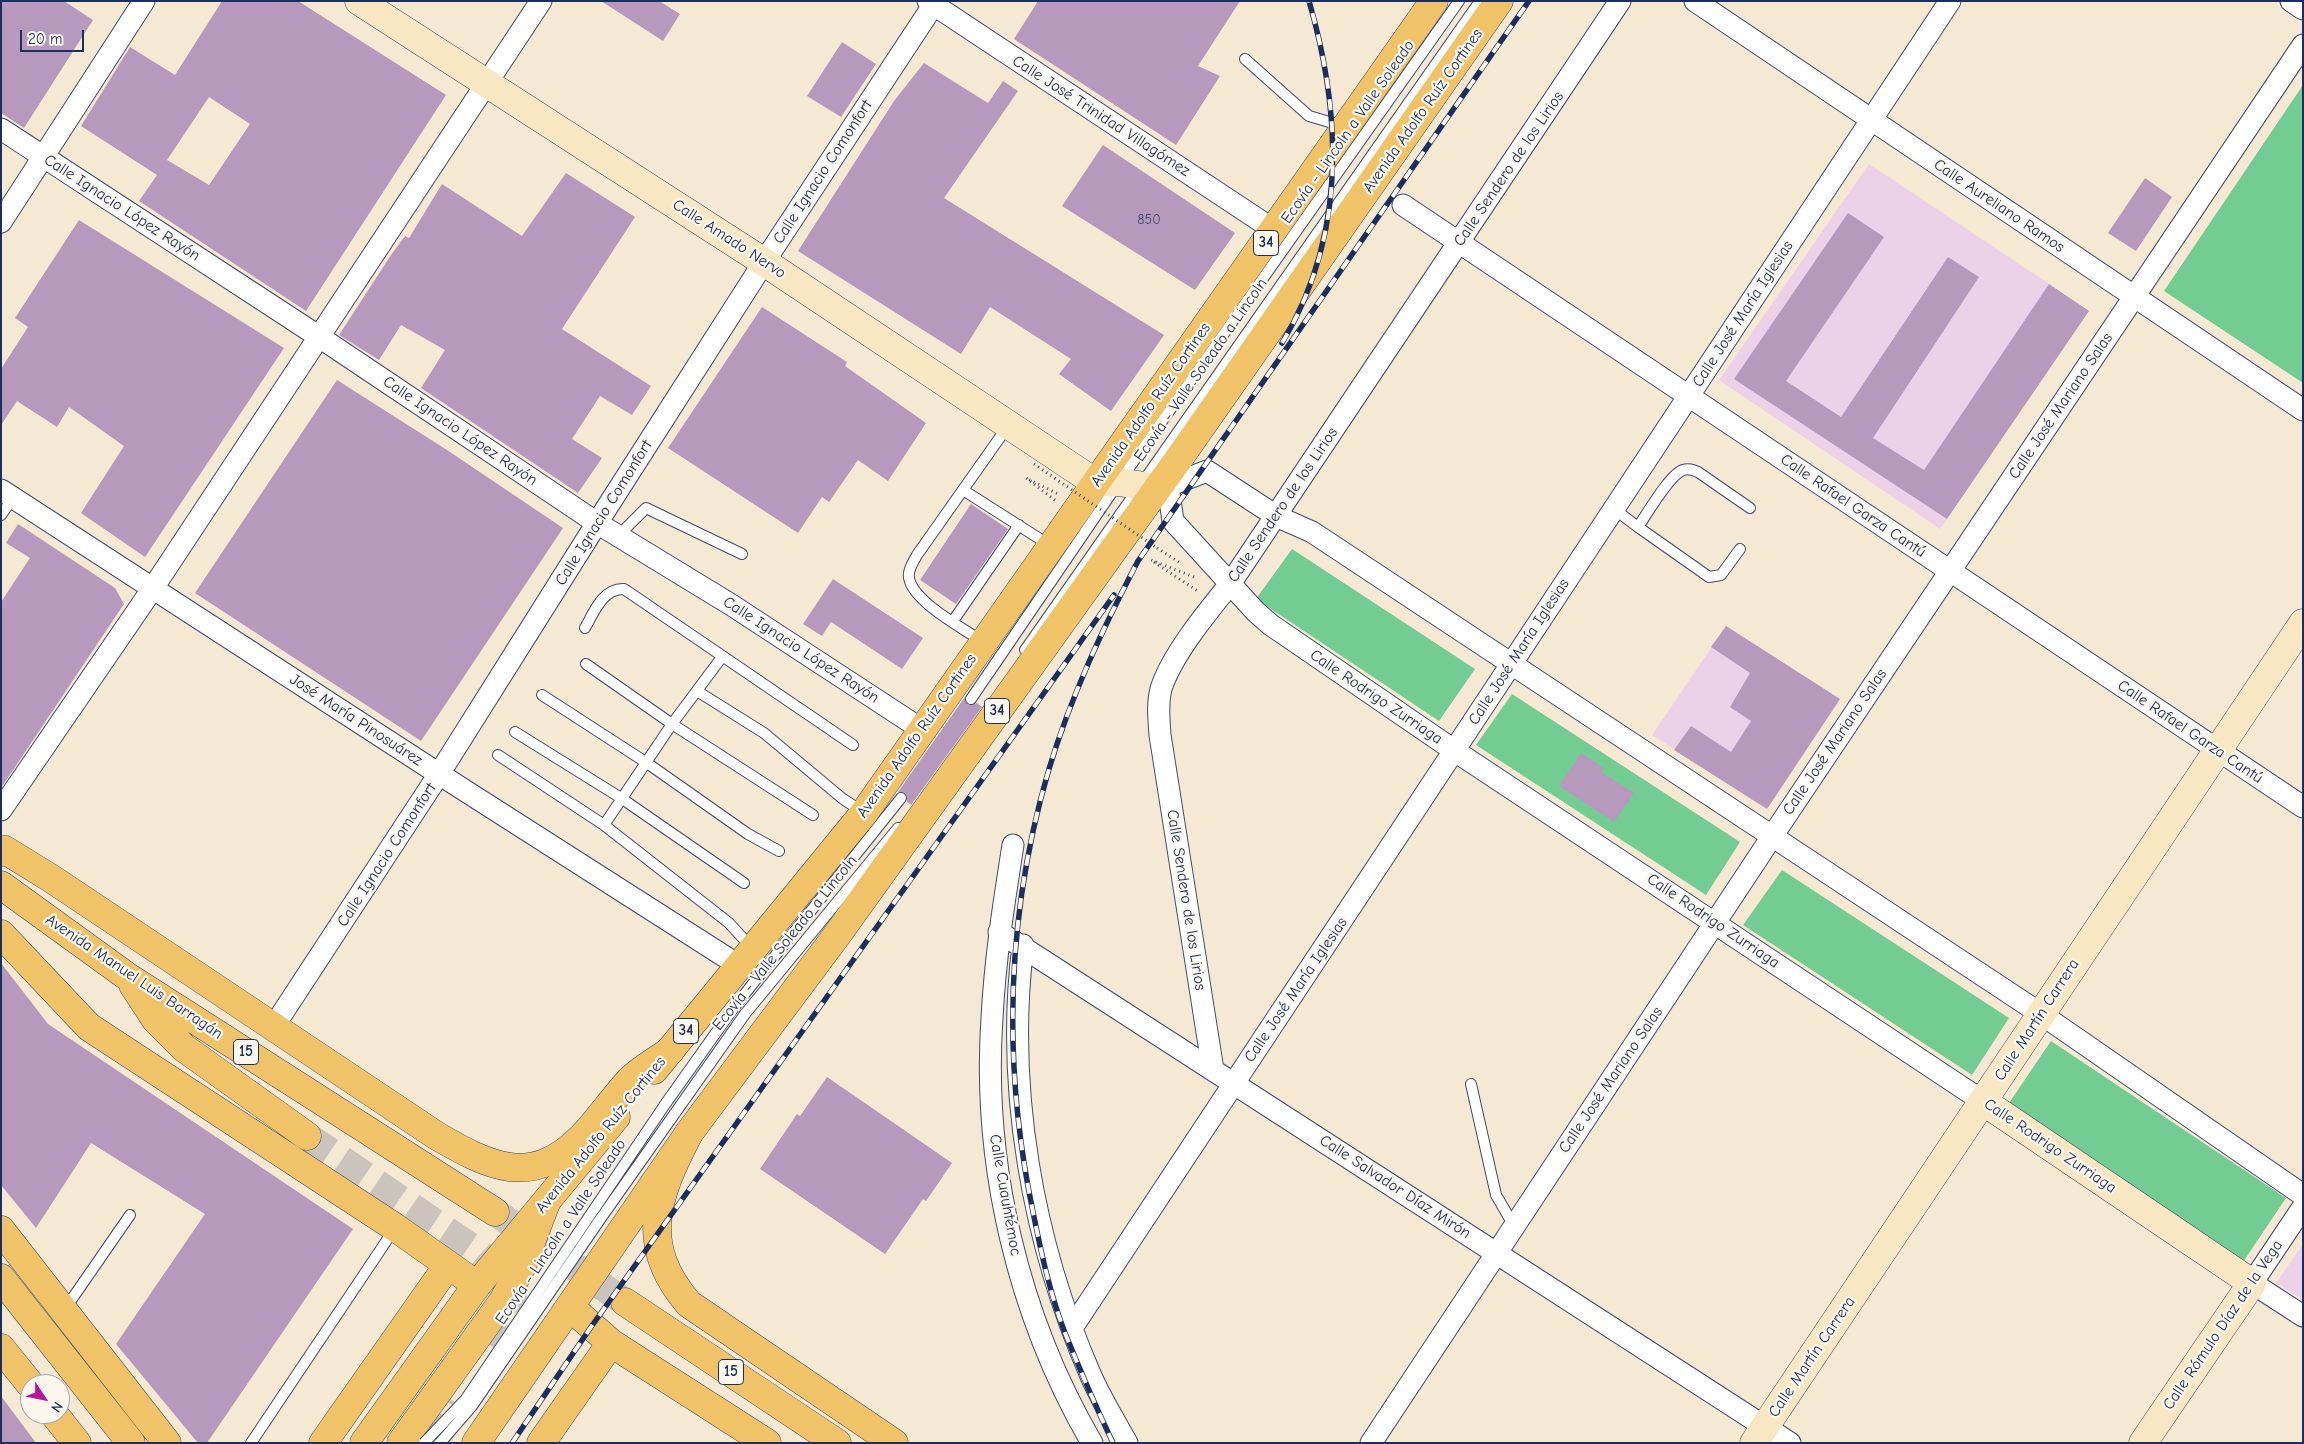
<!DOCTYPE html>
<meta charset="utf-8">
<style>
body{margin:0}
#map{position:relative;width:2304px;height:1444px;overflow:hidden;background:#f6e9d3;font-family:"Comic Neue",sans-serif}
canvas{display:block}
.frame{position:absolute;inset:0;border:2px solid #1b2f5e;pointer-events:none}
.north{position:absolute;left:20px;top:1374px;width:50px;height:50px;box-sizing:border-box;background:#fbf7ec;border:1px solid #a1a7b3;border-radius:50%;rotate:124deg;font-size:14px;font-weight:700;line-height:20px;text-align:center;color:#1b2f5e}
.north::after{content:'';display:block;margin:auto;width:18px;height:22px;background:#b5179e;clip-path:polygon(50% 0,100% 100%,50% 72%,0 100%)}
.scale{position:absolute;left:20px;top:30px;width:64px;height:22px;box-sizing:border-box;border:2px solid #1b2f5e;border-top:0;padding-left:6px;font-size:15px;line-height:18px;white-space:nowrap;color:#1b2f5e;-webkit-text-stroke:4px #fbf7ec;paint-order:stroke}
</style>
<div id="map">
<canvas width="2304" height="1444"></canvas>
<div class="frame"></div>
<div class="north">N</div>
<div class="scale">20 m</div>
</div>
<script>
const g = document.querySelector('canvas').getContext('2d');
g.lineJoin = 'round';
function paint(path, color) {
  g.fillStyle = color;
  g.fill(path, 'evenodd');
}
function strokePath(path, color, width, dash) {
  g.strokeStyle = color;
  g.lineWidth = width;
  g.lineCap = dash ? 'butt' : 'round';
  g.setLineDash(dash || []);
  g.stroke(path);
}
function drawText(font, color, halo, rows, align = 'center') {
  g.font = font + ' "Comic Neue",sans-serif';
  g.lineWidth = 4.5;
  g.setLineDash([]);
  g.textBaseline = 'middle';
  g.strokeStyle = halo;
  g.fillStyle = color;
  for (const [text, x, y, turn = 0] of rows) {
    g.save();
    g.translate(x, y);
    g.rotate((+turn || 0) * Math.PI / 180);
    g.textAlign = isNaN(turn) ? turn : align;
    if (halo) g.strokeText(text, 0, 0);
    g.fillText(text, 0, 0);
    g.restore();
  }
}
const built = new Path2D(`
 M1869,164L2049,284L2015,336L2053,362L1940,529L1719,380Z
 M1726,626L1840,699L1767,809L1652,735Z
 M2303,1244V1300L2276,1283Z`);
const green = new Path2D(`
 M2303,85V383L2164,291Z
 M1292,549L1475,669L1439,721L1256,599Z
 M1512,694L1740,842L1706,895L1476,745Z
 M1782,870L2009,1018L1972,1075L1743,925Z
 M2051,1041L2286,1198L2243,1262L2007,1106Z`);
const building = new Path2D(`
 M1,1H64L93,20L24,128L1,113Z
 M222,1H298L446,95L306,311L139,201L157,175L81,126L130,47L175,75ZM209,97L250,124L209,185L167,160Z
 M601,1H659L680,14L663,41Z
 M1038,1H1240L1198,66L1220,76L1176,145L1014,39Z
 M842,42L876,64L841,117L807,96Z
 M924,63L988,103L1003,81L1018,91L944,198L1164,335L1111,411L1059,374L1071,359L990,307L961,354L798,251L894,101Z
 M1103,145L1235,233L1195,290L1062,206Z
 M566,173L635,217L562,329L651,386L632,415L600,396L572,439L602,458L578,493L421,388L445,350L401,325L379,360L339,335L391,255L405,236L409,238L442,184L522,236Z
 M2145,178L2172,197L2136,251L2108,233Z
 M1848,213L1884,237L1786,381L1841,417L1948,257L1979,277L1873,438L1924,470L2049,284L2089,311L1947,519L1734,379Z
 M79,220L284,348L145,557L81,513L124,446L69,407L57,427L17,401L1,425V369L28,327L15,318Z
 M762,307L847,362L845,366L926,423L888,481L858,460L829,502L822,497L798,533L668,448Z
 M337,380L447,450L563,528L421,741L195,593Z
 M971,504L1008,529L956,604L920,580Z
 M18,524L115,588L124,604L1,788V602L30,558L6,543Z
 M833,579L923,638L902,669L831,622L822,636L803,624Z
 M1726,626L1840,699L1767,809L1674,750L1691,726L1731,752L1751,721L1730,707L1750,673L1711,647Z
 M965,697L968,705L977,703L982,707L911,805L907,802L906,793L898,792Z
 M1581,753L1604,768L1601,772L1634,793L1614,822L1559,786Z
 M1,963L48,1024L353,1229L207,1443H198L116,1344L205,1214L91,1143L36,1228L1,1185Z
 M827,1077L952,1163L926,1201L923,1199L885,1254L760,1169L797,1114L800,1116Z
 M1,1396L36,1443H1Z`);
const highwayTunnel = new Path2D(`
 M307,1136L477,1251C500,1271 525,1295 510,1328C506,1337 498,1346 492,1354
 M495,1212L625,1302
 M433,1443L459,1405`);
const path = new Path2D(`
 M1055,500L1026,478L1058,494
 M1157,548L1182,564
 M1194,577L1151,560L1199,592`);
const lane = new Path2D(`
 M1245,59L1309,116L1343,126
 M963,490L1051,546
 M1614,509L1638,527
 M1,515L13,498
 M618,536L646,508L742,554
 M1740,549L1721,575L1709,577L1638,527C1647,514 1669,475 1683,470C1689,468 1693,470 1698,472L1750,508
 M953,621L1019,525
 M585,628C594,612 603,588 624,589L853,745
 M983,642C965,629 905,598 909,573C910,566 914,561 917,555L1008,426
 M1025,650L1480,1
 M586,664L672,724L813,815
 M697,691L764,733L843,799L863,812
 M542,695L647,763L748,834L779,851
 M971,699L1119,482L1459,1
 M515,732L621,798L744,883
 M498,755L604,825L729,923L751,947
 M604,825L672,724L722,657
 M735,1006L901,798
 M745,1014L898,828
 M1471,1084L1496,1195L1514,1226
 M65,1309L130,1215
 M251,1443L395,1228`);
const street = new Path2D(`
 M928,1L1274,230
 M1695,1L2303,410
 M2291,1L2303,9
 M1,129L321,338L597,523L730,604L921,729
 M1403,205L2303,807
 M1,222L144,1
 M1168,486L1173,521L1256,612L1271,625L1455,751L1984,1102
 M1157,488L1168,486L1207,471L1276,516L1312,532L2041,1014L2303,1195
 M1,490L439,774L738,965
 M1,810L153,588L541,1
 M1013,845C1004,902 995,959 992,1018C982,1164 1018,1316 1092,1443
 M999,932L1790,1443
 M1023,945C1005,1089 1033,1244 1091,1376C1101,1399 1115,1421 1127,1443
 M274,1026L439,774L597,523L764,262L936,1
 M1213,1070L1160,735C1159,720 1157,704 1161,689C1171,656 1208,611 1230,584L1620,1
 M2303,1207L2252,1283L2303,1316
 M1072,1328L1950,1
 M1371,1443L1771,838L2303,45`);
const secondary = new Path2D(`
 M359,1L764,262L1096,483L1119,482L1157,488
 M1984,1102L2252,1283L2143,1443
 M1754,1443L2303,623`);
const primary = new Path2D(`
 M654,1070L864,813L1434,1
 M364,1443L477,1285L616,1117
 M476,1443L689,1133L837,935L1180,457L1499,1`);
const highway = new Path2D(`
 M1,852L5,850L52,879L437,1136C489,1166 531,1188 581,1138C599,1120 613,1098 630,1080C641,1069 657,1060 670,1051
 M1,885L128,977L495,1212
 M1,934L89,1027L396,1228L477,1285
 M133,985L156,1020L184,1048L307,1136
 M689,1133C657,1195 637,1244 689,1304L894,1443
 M1,1230L167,1443
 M1,1278L131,1443
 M625,1302L837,1443
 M570,1307L611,1343L767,1443
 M1,1348L30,1384
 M54,1414L77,1443
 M323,1443L448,1265
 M401,1443L503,1301L521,1268L546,1203
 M541,1443L611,1343`);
const rail = new Path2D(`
 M1282,343C1346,237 1343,118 1309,1
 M512,1443L591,1327L1114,595
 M1113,1443C1096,1407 1080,1370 1065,1333C1050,1294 1041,1252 1033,1212C1002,1063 1006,915 1049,769C1071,696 1103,628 1138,561L1529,1`);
const pathBridge = new Path2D(`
 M1034,464L1157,548`);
const laneBridge = new Path2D(`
 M424,1443L465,1400L666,1103L735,1006
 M440,1443L472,1406L601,1218L745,1014`);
const numberNames = [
 ["850",1149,220]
];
const shields = [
 [1266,243,25],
 [997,711,25],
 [686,1031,25],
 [246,1052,25],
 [731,1372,25]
];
const shieldNames = [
 ["34",1266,243],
 ["34",997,711],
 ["34",686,1031],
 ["15",246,1052],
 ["15",731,1372]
];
const streetNames = [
 ["Avenida Adolfo Ruíz Cortines",1423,111,-55],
 ["Calle José Trinidad Villagómez",1101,116,33],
 ["Ecovía - Lincoln a Valle Soleado",1348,132,-55],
 ["Calle Sendero de los Lirios",1509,169,-56],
 ["Calle Ignacio Comonfort",823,172,-57],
 ["Calle Aureliano Ramos",1999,206,34],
 ["Calle Ignacio López Rayón",122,208,33],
 ["Calle Amado Nervo",729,239,33],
 ["Calle José María Iglesias",1743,314,-57],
 ["Ecovía - Valle Soleado a Lincoln",1201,370,-55],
 ["Avenida Adolfo Ruíz Cortines",1151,405,-55],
 ["Calle José Mariano Salas",2061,406,-56],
 ["Calle Ignacio López Rayón",460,431,34],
 ["Calle Sendero de los Lirios",1283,505,-56],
 ["Calle Rafael Garza Cantú",1853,506,34],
 ["Calle Ignacio Comonfort",604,513,-58],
 ["Calle Ignacio López Rayón",801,650,33],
 ["Calle José María Iglesias",1519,652,-57],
 ["Calle Rodrigo Zurriaga",1376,697,34],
 ["José María Pinosuárez",356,720,33],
 ["Calle Rafael Garza Cantú",2190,732,34],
 ["Avenida Adolfo Ruíz Cortines",917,736,-55],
 ["Calle José Mariano Salas",1835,742,-56],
 ["Calle Ignacio Comonfort",387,855,-57],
 ["Calle Sendero de los Lirios",1186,900,81],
 ["Calle Rodrigo Zurriaga",1713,921,34],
 ["Ecovía - Valle Soleado a Lincoln",785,943,-51],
 ["Avenida Manuel Luis Barragán",134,977,34],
 ["Calle José María Iglesias",1296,990,-56],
 ["Calle Martín Carrera",2037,1020,-57],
 ["Calle José Mariano Salas",1611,1080,-56],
 ["Avenida Adolfo Ruíz Cortines",601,1135,-51],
 ["Calle Rodrigo Zurriaga",2050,1146,34],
 ["Calle Salvador Díaz Mirón",1395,1187,33],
 ["Calle Cuauhtémoc",1005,1195,80],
 ["Ecovía - Lincoln a Valle Soleado",561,1232,-56],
 ["Calle Rómulo Díaz de la Vega",2223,1325,-56],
 ["Calle Martín Carrera",1812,1357,-56]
];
paint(built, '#edd1e9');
paint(green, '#73cc92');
paint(building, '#b799bd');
strokePath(highwayTunnel, '#cac4bc', 28, [28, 14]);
strokePath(lane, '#3c4b70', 12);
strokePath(street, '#3c4b70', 23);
strokePath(secondary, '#3c4b70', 29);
strokePath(primary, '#3c4b70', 29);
strokePath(highway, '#3c4b70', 29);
strokePath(path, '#3c4b70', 3, [1, 4]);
strokePath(lane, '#fff', 10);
strokePath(street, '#fff', 21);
strokePath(secondary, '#f9e7c3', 28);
strokePath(primary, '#f1c369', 28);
strokePath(highway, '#f1c369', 28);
strokePath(rail, '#1b2f5e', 5.5);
strokePath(rail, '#fbf7ec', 4, [11]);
strokePath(laneBridge, '#3c4b70', 12, []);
strokePath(pathBridge, '#3c4b70', 3, [1, 4]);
strokePath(laneBridge, '#fff', 10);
drawText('14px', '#424a76', null, numberNames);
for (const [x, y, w] of shields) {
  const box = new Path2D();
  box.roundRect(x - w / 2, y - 12.5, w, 25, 4);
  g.fillStyle = '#fbf7ec';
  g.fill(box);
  strokePath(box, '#1b2f5e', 1);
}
drawText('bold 15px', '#1b2f5e', null, shieldNames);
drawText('16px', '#1b2f5e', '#fbf7ec', streetNames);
</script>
